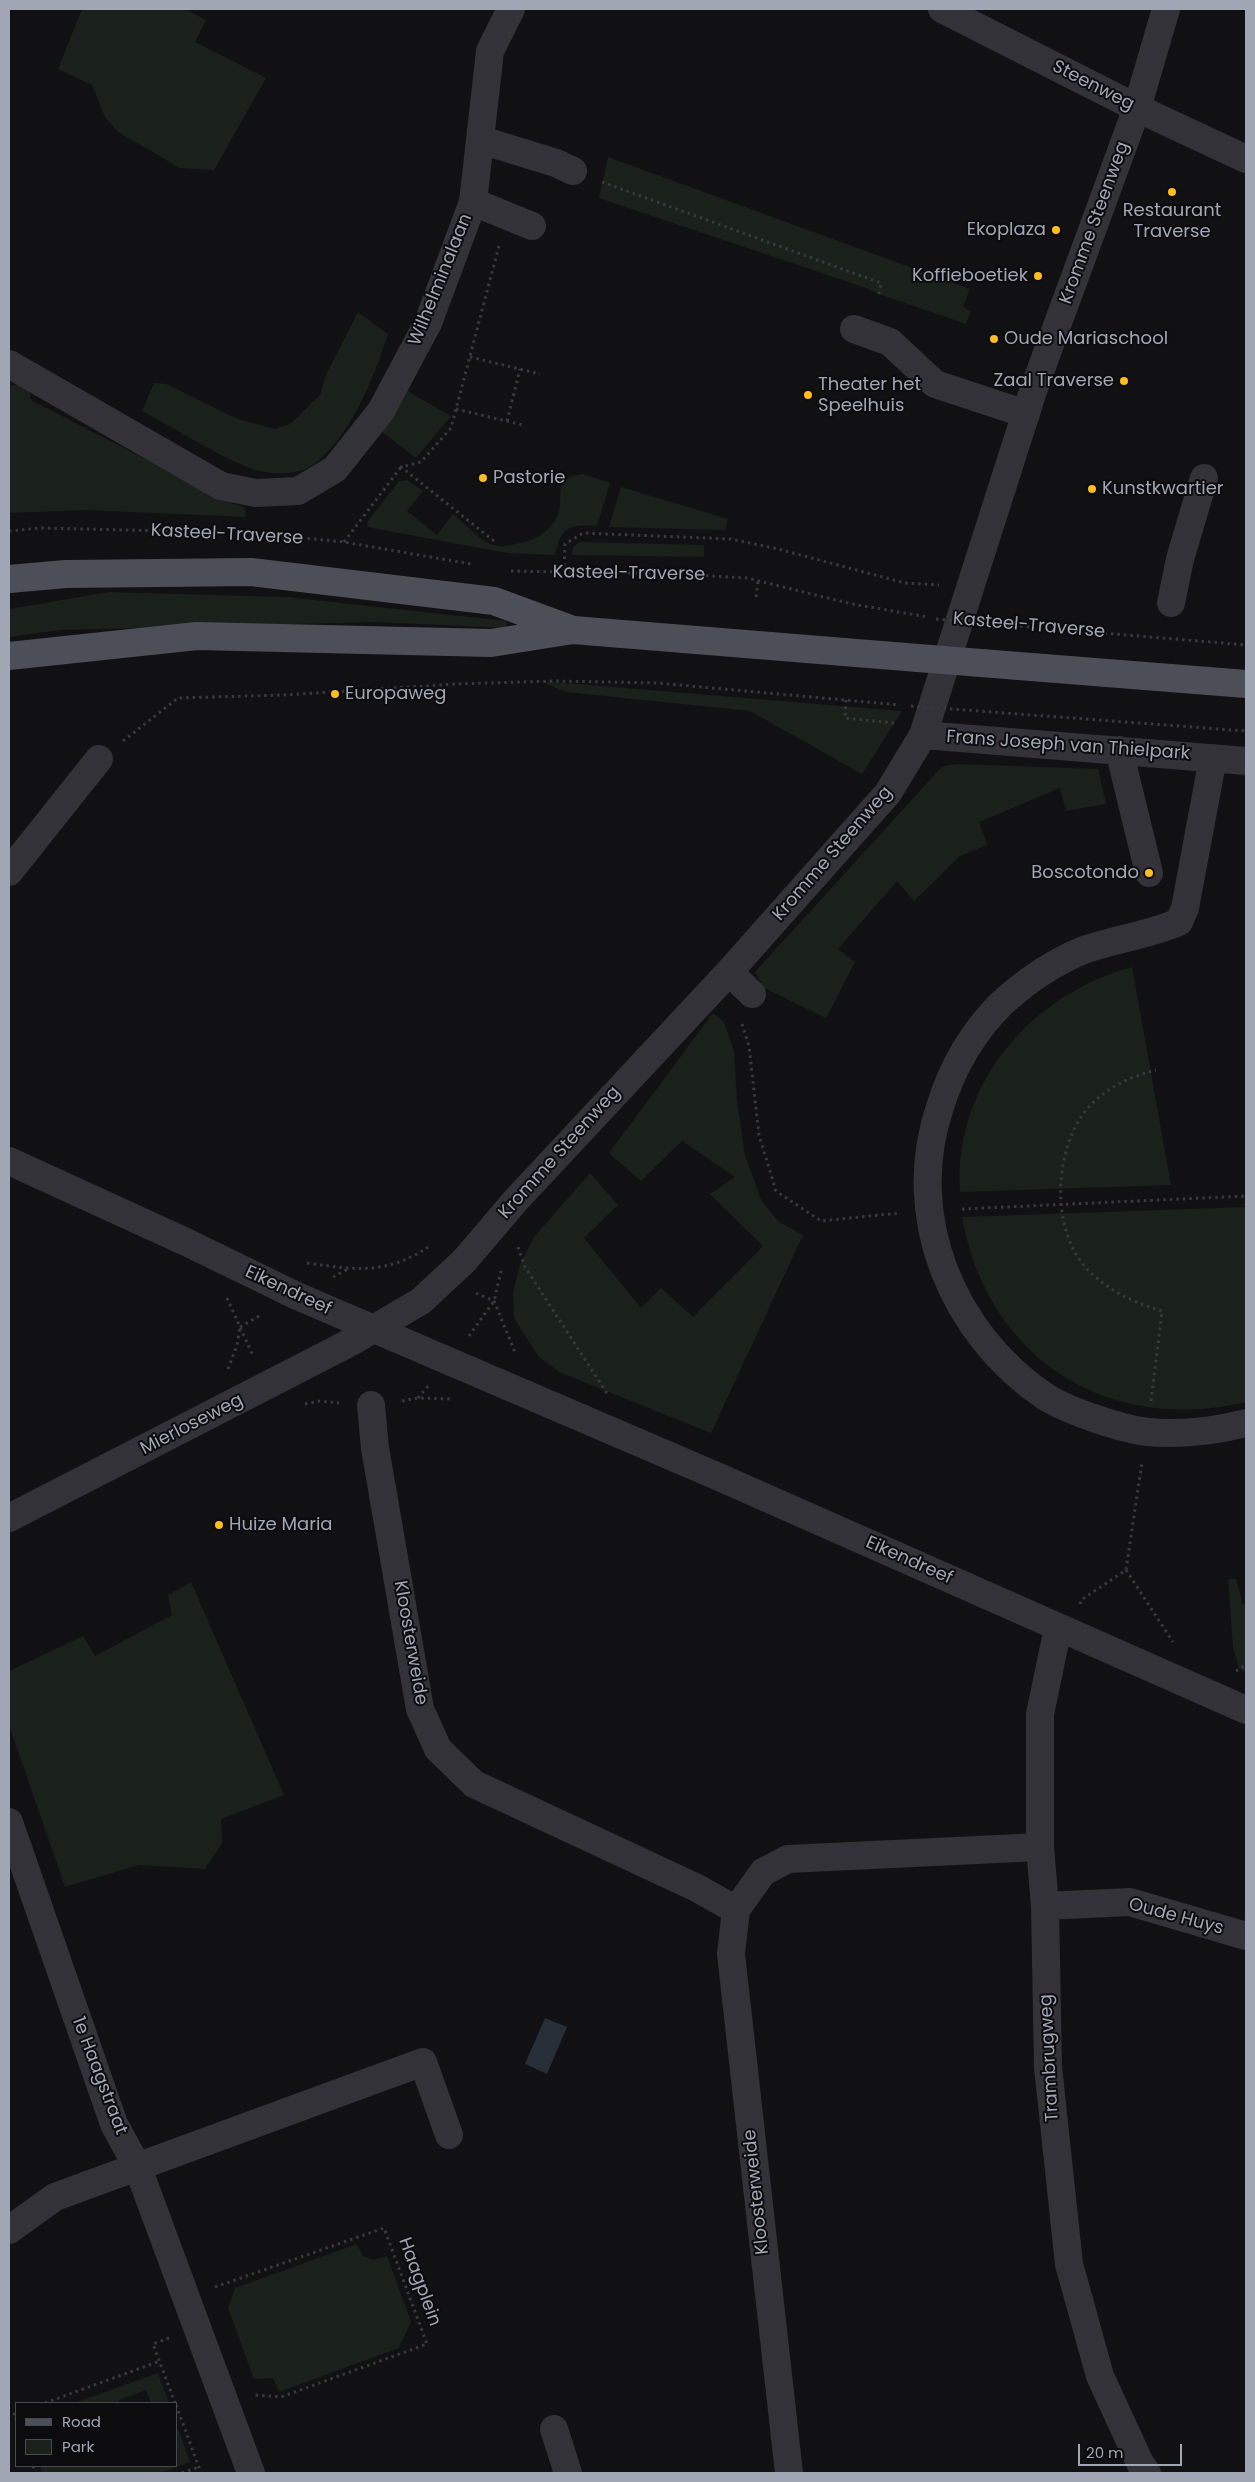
<!DOCTYPE html>
<style>
body{margin:0}
#map{position:relative;width:1255px;height:2482px;overflow:hidden;background:#111113;font-family:Poppins,sans-serif}
canvas{display:block}
.frame{position:absolute;inset:0;border:10px solid #a1a6b5;pointer-events:none}
.legend{position:absolute;left:15px;top:2402px;width:162px;height:65px;box-sizing:border-box;background:#0c0c0e;border:1px solid #484a51;margin:0;padding:6px 9px;list-style:none;font-size:15px;color:#a1a6b5}
.legend li{display:flex;align-items:center;gap:10px;height:25px}
.legend b{width:25px;border:1px solid #484a51}
.scale{position:absolute;left:1078px;top:2444px;width:104px;height:22px;box-sizing:border-box;border:2px solid #a1a6b5;border-top:0;padding-left:6px;font-size:15px;line-height:18px;white-space:nowrap;color:#a1a6b5;-webkit-text-stroke:4px #0c0c0e;paint-order:stroke}
</style>
<div id="map">
<canvas width="1255" height="2482"></canvas>
<div class="frame"></div>
<ul class="legend">
<li><b style="height:6px;background:#4d4f58"></b>Road</li>
<li><b style="height:14px;background:#19211a"></b>Park</li>
</ul>
<div class="scale">20 m</div>
</div>
<script>
const g = document.querySelector('canvas').getContext('2d');
g.lineJoin = 'round';
function paint(path, color) {
  g.fillStyle = color;
  g.fill(path, 'evenodd');
}
function strokePath(path, color, width, dash) {
  g.strokeStyle = color;
  g.lineWidth = width;
  g.lineCap = dash ? 'butt' : 'round';
  g.setLineDash(dash || []);
  g.stroke(path);
}
function drawText(font, color, halo, rows, align = 'center') {
  g.font = font + ' Poppins,sans-serif';
  g.lineWidth = 4;
  g.setLineDash([]);
  g.textBaseline = 'middle';
  g.strokeStyle = halo;
  g.fillStyle = color;
  for (const [text, x, y, turn = 0] of rows) {
    g.save();
    g.translate(x, y);
    g.rotate((+turn || 0) * Math.PI / 180);
    g.textAlign = isNaN(turn) ? turn : align;
    if (halo) g.strokeText(text, 0, 0);
    g.fillText(text, 0, 0);
    g.restore();
  }
}
const green = new Path2D(`
 M82,9H185L206,20L195,42L266,78L214,170L180,168L118,132L105,117L92,85L58,69Z
 M608,157L970,289L963,307L971,311L966,324L879,294L866,288L599,198Z
 M358,312L388,334C374,377 351,437 313,465C297,476 267,475 250,468C214,454 176,429 142,411L154,383L166,384L238,419L275,429L290,424L320,395L326,375Z
 M24,383L28,385L31,400L231,503L244,507L246,517L87,510L9,513V386Z
 M407,391L451,416L416,458L381,431Z
 M583,474L610,483L597,526C570,524 561,526 555,555L507,553L367,527L368,521L399,481L407,480L423,491L407,511L437,535L453,514C463,522 482,542 493,545C501,548 512,545 520,543C539,539 557,527 560,506C561,497 558,487 565,480C570,476 577,475 583,474Z
 M621,487L728,519L725,530L609,527Z
 M580,542L704,545V557L572,555L573,547Z
 M109,592L286,597L507,621L506,628L375,622L60,630L9,637V609Z
 M540,681L902,711L862,774L750,711L566,692Z
 M957,764L1098,769L1106,804L1066,811L1060,788L979,822L987,845L960,856L914,901L897,881L838,949L855,962L826,1018L764,988L755,972L938,771L944,766Z
 M1132,967L1171,1185L960,1192C953,1084 1032,994 1132,967Z
 M713,1013L724,1022L734,1051L737,1101L745,1155L761,1200L779,1222L803,1235L711,1433L559,1372L538,1356L514,1318L513,1292L520,1265L534,1237L590,1173L618,1205L584,1238L641,1308L661,1288L693,1317L763,1246L710,1194L735,1177L682,1141L641,1181L609,1153Z
 M1246,1207V1402C1107,1435 987,1358 962,1217Z
 M1228,1579H1236L1243,1604H1246V1672L1239,1669L1233,1647Z
 M191,1582L284,1795L221,1819L222,1843L205,1869L139,1865L65,1887L9,1725V1671L83,1636L95,1656L172,1615L168,1595Z
 M357,2244L363,2256L374,2260L387,2256L411,2322L399,2348L279,2392L273,2378L254,2379L228,2308L235,2288Z
 M158,2373L169,2403H151L146,2390L119,2400V2403H74Z
 M178,2429L190,2462L160,2473H42L40,2466H176V2430Z`);
const water = new Path2D(`
 M545,2018L567,2027L547,2074L525,2064Z`);
const path = new Path2D(`
 M602,182L881,283L879,294
 M470,357L540,374
 M456,409L523,425
 M507,421L520,369
 M9,531L40,528L252,533L344,542L471,564
 M494,541L401,467L421,462L451,428L499,246
 M344,542L401,467
 M511,571L678,574L747,578L852,604L928,617
 M564,572L565,544L583,533L731,539L778,549L905,583L939,585
 M756,597L758,581
 M846,700L845,718L894,723
 M123,741L178,698L284,695L456,684L554,681L657,683L900,705
 M742,1024L749,1046L759,1135L776,1191L821,1221L899,1213
 M962,1209L1246,1196
 M518,1247L525,1267L608,1395
 M307,1263C357,1270 386,1275 430,1246
 M333,1277L348,1269
 M476,1293L494,1301L516,1355
 M227,1298L253,1356
 M240,1327L261,1315
 M469,1336L494,1301L502,1267
 M228,1369L237,1345L240,1327
 M418,1398L429,1385
 M402,1401L418,1398L453,1399
 M1151,1401L1162,1311C1134,1303 1107,1290 1087,1269C1047,1226 1054,1134 1098,1098C1115,1084 1135,1075 1156,1070
 M305,1404L320,1401L339,1403
 M1126,1570L1173,1642
 M1080,1604L1081,1600L1126,1570L1142,1462
 M1236,1671L1246,1665
 M215,2287L384,2228L427,2344L281,2397L255,2395
 M169,2338L153,2344L175,2403
 M45,2403L160,2361
 M176,2405L201,2473
 M16,2414H14L16,2420
 M33,2466L36,2473
 M182,2473L199,2467`);
const minor = new Path2D(`
 M942,9L1137,108L1246,159
 M481,140L556,163L573,171
 M473,202L532,226
 M854,329L890,342L935,384L1026,414
 M9,364L221,486L256,493L298,491L335,469L381,411L428,323L473,202L490,51L511,9
 M1171,603L1180,559L1204,478
 M923,735L1246,761
 M1119,750L1149,873
 M1213,758L1185,908L1179,922C1149,935 1115,939 1084,950C1054,962 1025,982 1001,1004C972,1033 952,1068 940,1107C903,1216 952,1334 1046,1397C1068,1411 1122,1429 1148,1432C1180,1435 1215,1431 1246,1423
 M9,872L99,759
 M729,972L752,994
 M9,1161L186,1242L297,1296L719,1477L1246,1710
 M371,1405L375,1448L420,1709L438,1749L474,1784L697,1888L736,1910L763,1872L788,1859L1040,1847
 M9,1518L353,1341L421,1301L464,1261L516,1200L729,972L888,793L923,735L1033,391L1137,108L1166,9
 M1058,1628L1040,1714V1847L1045,1906L1048,2067L1069,2264L1100,2376L1140,2463L1147,2473
 M9,1822L114,2124L138,2168L251,2473
 M1045,1906L1130,1902L1246,1936
 M736,1910L731,1954L789,2473
 M9,2230L55,2197L423,2062L449,2135
 M554,2429L568,2473`);
const major = new Path2D(`
 M9,579L66,574L251,572L494,601L570,629
 M9,656L197,636L491,643L573,630L918,658`);
const pathBridge = new Path2D(`
 M936,619L1246,645
 M911,706L1246,731`);
const majorBridge = new Path2D(`
 M918,658L1246,684`);
const markers = [
 [1172,192,5,"#ffbe1d"],
 [1056,230,5,"#ffbe1d"],
 [1038,276,5,"#ffbe1d"],
 [994,339,5,"#ffbe1d"],
 [1124,381,5,"#ffbe1d"],
 [808,395,5,"#ffbe1d"],
 [483,478,5,"#ffbe1d"],
 [1092,489,5,"#ffbe1d"],
 [335,694,5,"#ffbe1d"],
 [1149,873,5,"#ffbe1d"],
 [219,1525,5,"#ffbe1d"]
];
const streetNames = [
 ["Steenweg",1093,86,27],
 ["Kromme Steenweg",1095,223,-70],
 ["Wilhelminalaan",441,280,-68],
 ["Kasteel-Traverse",227,535,3],
 ["Kasteel-Traverse",629,574,1],
 ["Kasteel-Traverse",1029,626,5],
 ["Frans Joseph van Thielpark",1068,746,4],
 ["Kromme Steenweg",833,854,-49],
 ["Kromme Steenweg",560,1153,-48],
 ["Eikendreef",288,1291,25],
 ["Mierloseweg",192,1425,-27],
 ["Eikendreef",909,1561,24],
 ["Kloosterweide",410,1643,80],
 ["Oude Huys",1176,1917,15],
 ["Trambrugweg",1050,2058,-93],
 ["1e Haagstraat",99,2076,69],
 ["Kloosterweide",757,2192,-96],
 ["Haagplein",419,2282,70]
];
const poiNames = [
 ["Restaurant",1172,211,"center"],
 ["Traverse",1172,232,"center"],
 ["Ekoplaza",1046,230,"right"],
 ["Koffieboetiek",1028,276,"right"],
 ["Oude Mariaschool",1004,339],
 ["Zaal Traverse",1114,381,"right"],
 ["Theater het",818,385],
 ["Speelhuis",818,406],
 ["Pastorie",493,478],
 ["Kunstkwartier",1102,489],
 ["Europaweg",345,694],
 ["Boscotondo",1139,873,"right"],
 ["Huize Maria",229,1525]
];
paint(green, '#19211a');
paint(water, '#262f38');
strokePath(path, '#38393f', 3, [2.5, 4]);
strokePath(minor, '#323238', 28);
strokePath(major, '#4d4f58', 28);
strokePath(pathBridge, '#38393f', 3, [2.5, 4]);
strokePath(majorBridge, '#4d4f58', 28);
for (const [x, y, r, color] of markers) {
  const dot = new Path2D();
  dot.arc(x, y, r, 0, 2 * Math.PI);
  g.fillStyle = color;
  g.fill(dot);
  strokePath(dot, '#0c0c0e', 2);
}
drawText('18px', '#a1a6b5', '#0c0c0e', streetNames);
drawText('18px', '#a1a6b5', '#0c0c0e', poiNames, 'left');
</script>
